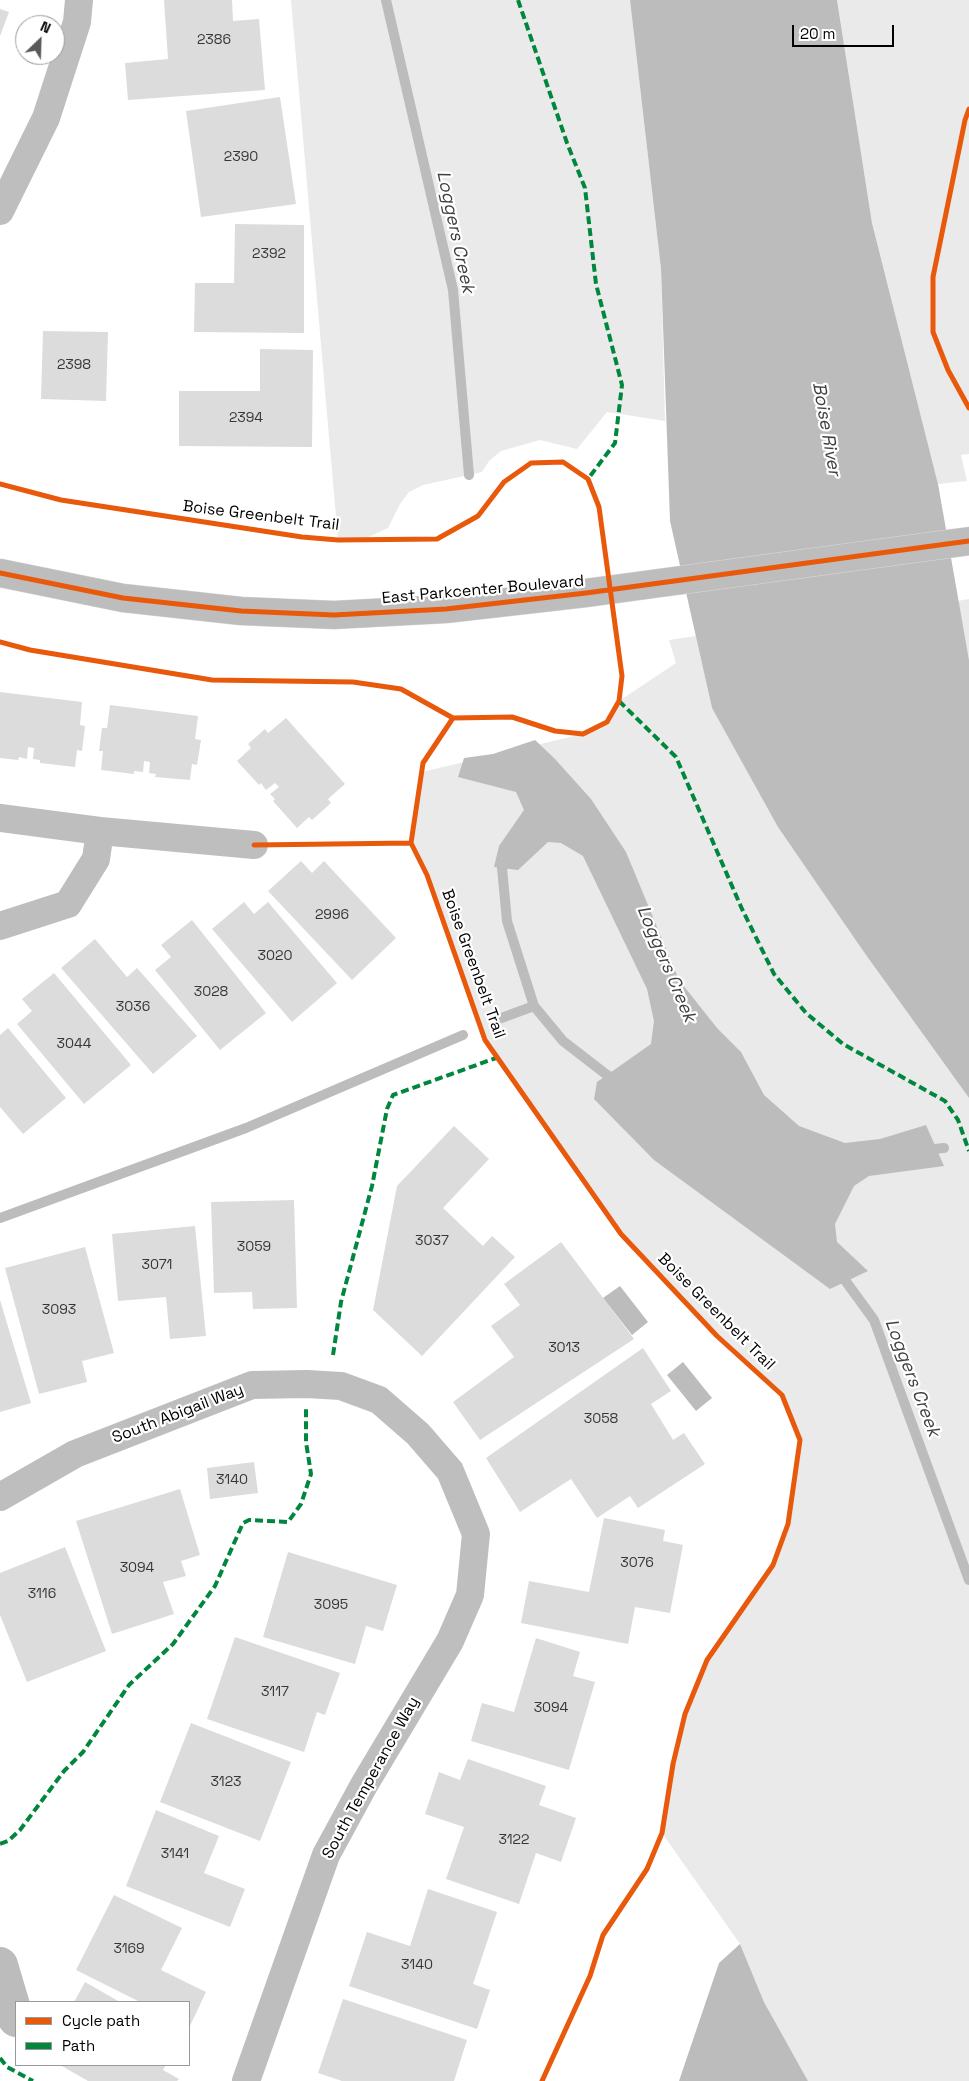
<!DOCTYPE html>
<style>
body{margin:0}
#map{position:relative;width:969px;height:2081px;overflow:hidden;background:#fff;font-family:"Space Grotesk",sans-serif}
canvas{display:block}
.legend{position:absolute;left:15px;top:2001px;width:175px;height:65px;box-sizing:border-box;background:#fff;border:1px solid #999;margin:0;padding:6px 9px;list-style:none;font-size:15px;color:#000}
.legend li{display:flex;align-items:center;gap:10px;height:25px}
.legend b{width:25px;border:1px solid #999}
.north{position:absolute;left:15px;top:15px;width:50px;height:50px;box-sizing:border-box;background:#fff;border:1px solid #999;border-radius:50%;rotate:24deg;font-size:14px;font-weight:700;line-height:20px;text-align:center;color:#000}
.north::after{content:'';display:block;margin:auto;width:18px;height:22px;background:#595959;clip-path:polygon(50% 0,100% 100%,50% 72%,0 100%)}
.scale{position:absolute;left:792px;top:25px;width:102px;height:22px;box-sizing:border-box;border:2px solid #000;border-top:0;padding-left:6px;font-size:15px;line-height:18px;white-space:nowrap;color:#000;-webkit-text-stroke:4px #fff;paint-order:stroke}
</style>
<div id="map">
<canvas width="969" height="2081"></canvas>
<ul class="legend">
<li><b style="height:6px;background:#e8590c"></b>Cycle path</li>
<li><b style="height:6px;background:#00873e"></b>Path</li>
</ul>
<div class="north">N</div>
<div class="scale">20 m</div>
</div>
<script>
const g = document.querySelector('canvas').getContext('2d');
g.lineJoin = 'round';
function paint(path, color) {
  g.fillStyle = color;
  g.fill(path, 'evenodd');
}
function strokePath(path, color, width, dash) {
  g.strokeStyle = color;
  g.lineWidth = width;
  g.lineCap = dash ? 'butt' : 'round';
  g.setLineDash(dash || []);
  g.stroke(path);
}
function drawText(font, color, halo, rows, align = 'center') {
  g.font = font + ' "Space Grotesk",sans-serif';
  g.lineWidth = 4.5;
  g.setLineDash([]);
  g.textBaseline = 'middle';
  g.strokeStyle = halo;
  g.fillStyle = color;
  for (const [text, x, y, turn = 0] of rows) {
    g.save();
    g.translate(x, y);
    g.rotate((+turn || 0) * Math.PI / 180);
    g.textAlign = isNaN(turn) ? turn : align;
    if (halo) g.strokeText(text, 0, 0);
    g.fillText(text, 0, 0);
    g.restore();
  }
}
const green = new Path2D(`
 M291,0H630L661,269L665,421L607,412L577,449L540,440L501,451L489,461L482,472L423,485L409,492L400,504L388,528L364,539L338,540Z
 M837,0H969V454L961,455L967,481L938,484L872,223Z
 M969,599V660L958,601Z
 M696,636L712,708L866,955L969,1098V2081H808L764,2002L740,1944L662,1833L673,1764L685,1714L707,1660L773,1565L788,1524L800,1440L782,1395L717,1336L621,1234L485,1040L427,875L411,843L422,772L583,734L607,722L619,701L676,663L669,640Z`);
const water = new Path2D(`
 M630,0H837L872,223L938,484L969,660V1098L866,955L778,827L712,708L670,521L661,269Z
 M535,740L555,759L591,799L626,852L679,980L717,1028L741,1052L764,1095L799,1126L845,1143L880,1139L926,1125L944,1166L869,1176L854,1186L835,1224L837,1242L868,1271L830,1289L654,1160L594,1099L597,1082L651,1044L654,1021L647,989L583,856L561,843L548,842L518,870L494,867L499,846L524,810L516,792L458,777L464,758L493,754Z
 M620,1286L648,1322L632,1335L603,1298Z
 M683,1362L712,1398L696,1411L667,1375Z
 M740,1944L764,2002L808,2081H679L719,1963Z`);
const stream = new Path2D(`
 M386,0L453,290L469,475
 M509,857L502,868L507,921L534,1006L563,1041L607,1075L618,1080
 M496,1020L534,1006
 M925,1150L944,1148
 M0,1218L246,1128L463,1035
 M839,1272L874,1320L969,1580`);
const canal = new Path2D(`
 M0,1965L16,2019`);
const building = new Path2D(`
 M164,0H232L233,21L259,19L265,90L128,100L125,63L168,59Z
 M0,9L9,12L0,36Z
 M280,97L296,204L201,217L186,111Z
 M235,224L304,225V333L194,332L195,283H234Z
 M43,331L108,332L106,401L41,399Z
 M260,349L313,350L312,447L179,446V391H260Z
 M0,692L82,702L80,725L85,726L82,751L77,750L75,767L40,763V760L33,759L34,748L28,747L27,759L19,757L18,760L0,758Z
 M110,705L198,716L195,739L201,740L197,765L192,764L190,780L155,777L156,774L149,773L150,762L144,761L143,772L134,771V774L101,770L103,751H99L102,728H107Z
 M286,718L345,784L328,799L331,803L312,820L309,817L297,828L273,801L275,799L270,794L279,787L275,783L266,790L261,783L259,785L237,761L251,748L248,744L265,729L268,733Z
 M301,861L312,873L324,861L396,938L352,980L268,891Z
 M244,902L254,914L268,902L337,983L292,1022L212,929Z
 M192,920L266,1013L220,1050L155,970L171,957L161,945Z
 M95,939L127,977L137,968L197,1036L153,1074L61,968Z
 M54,973L131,1065L84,1104L17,1024L32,1011L22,999Z
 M8,1028L66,1098L23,1134L0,1107V1035Z
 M454,1126L489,1159L443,1208L483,1246L492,1236L515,1257L422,1356L373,1310L397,1186Z
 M294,1200L297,1308L253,1309L252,1292L214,1293L211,1202Z
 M195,1226L206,1336L170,1339L166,1297L118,1301L112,1234Z
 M561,1242L634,1339L480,1440L453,1402L514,1357L491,1326L520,1305L504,1284Z
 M85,1247L114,1353L82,1361L87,1382L39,1394L5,1268Z
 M0,1300L31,1403L0,1412Z
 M643,1348L671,1391L651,1404L673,1440L684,1433L705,1464L638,1508L630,1496L597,1518L571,1479L520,1512L486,1458Z
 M254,1462L258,1493L210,1499L207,1468Z
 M180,1489L200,1555L181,1561L186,1576L163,1582L174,1614L112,1634L76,1521Z
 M604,1518L665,1530L663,1541L683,1545L670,1613L635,1607L628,1644L521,1623L529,1581L589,1592Z
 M65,1547L106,1651L27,1682L0,1615V1573Z
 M288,1552L397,1585L383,1631L366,1626L355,1664L263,1637Z
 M235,1637L340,1673L325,1715L317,1712L304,1752L207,1719Z
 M536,1638L580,1652L573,1676L595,1682L569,1770L471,1741L482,1703L514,1712Z
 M191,1723L291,1762L260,1841L160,1802Z
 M468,1759L546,1786L539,1805L576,1818L561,1862L536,1853L519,1904L446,1879L464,1827L425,1814L439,1772L460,1780Z
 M156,1810L219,1836L204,1873L245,1889L230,1927L126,1886Z
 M428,1889L497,1912L473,1984L490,1990L477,2029L349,1986L367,1932L410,1946Z
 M114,1895L182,1928L161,1970L206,1992L189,2028V2002H140L76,1970Z
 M85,1982L120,2002H74Z
 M343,1999L467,2040L454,2081H342L318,2073Z
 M60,2065H166L163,2070L179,2079L177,2081H88Z`);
const minor = new Path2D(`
 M0,211L46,118L77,22L79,0
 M0,818L100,831L254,845
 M0,926L68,904L96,859L100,831
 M0,1497L75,1454L252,1385L307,1384L341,1386L379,1400L418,1434L450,1471L476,1534L470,1595L450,1641L364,1785L326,1855L246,2081`);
const major = new Path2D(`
 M0,573L123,598L241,611L334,615L446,609L586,593L969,541`);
const quiet = new Path2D(`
 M518,0L567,143L585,188L596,284L622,385L615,443L588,479
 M619,701L676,757L742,909L774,974L806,1013L843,1044L945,1101L958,1120L969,1151
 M333,1355L341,1302L372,1186L387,1109L393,1095L496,1058
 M0,1844L8,1841L20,1830L64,1771L83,1752L129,1685L173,1644L215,1586L243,1523L249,1520L288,1522L301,1504L311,1474L306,1442V1407
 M0,2058L7,2067L33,2081`);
const cycleway = new Path2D(`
 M969,109L965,120L933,277V332L948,370L969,408
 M0,484L61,500L302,537L338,540L437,539L478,516L504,482L531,463L563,462L588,479L599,507L622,676L619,701L607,722L583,734L555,731L512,717L453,718L423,763L411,843L427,875L485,1040L621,1234L717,1336L782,1395L800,1440L788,1524L773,1565L707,1660L685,1714L673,1764L662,1833L647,1869L603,1935L590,1976L542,2081
 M0,573L123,598L241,611L334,615L446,609L586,593L969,541
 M0,642L30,650L212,680L353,682L401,689L453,718
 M254,845L411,843`);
const numberNames = [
 ["2386",214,40],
 ["2390",241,157],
 ["2392",269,254],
 ["2398",74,365],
 ["2394",246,418],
 ["2996",332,915],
 ["3020",275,956],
 ["3028",211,992],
 ["3036",133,1007],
 ["3044",74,1044],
 ["3037",432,1241],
 ["3059",254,1247],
 ["3071",157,1265],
 ["3093",59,1310],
 ["3013",564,1348],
 ["3058",601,1419],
 ["3140",232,1480],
 ["3076",637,1563],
 ["3094",137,1568],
 ["3116",42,1594],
 ["3095",331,1605],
 ["3117",275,1692],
 ["3094",551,1708],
 ["3123",226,1782],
 ["3122",514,1840],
 ["3141",175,1854],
 ["3169",129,1949],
 ["3140",417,1965]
];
const streetNames = [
 ["Boise Greenbelt Trail",261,516,7],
 ["East Parkcenter Boulevard",483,590,-5],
 ["Boise Greenbelt Trail",473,964,70],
 ["Boise Greenbelt Trail",716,1312,45],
 ["South Abigail Way",178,1414,-21],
 ["South Temperance Way",371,1778,-61]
];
const waterNames = [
 ["Loggers Creek",455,232,78],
 ["Boise River",826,429,80],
 ["Loggers Creek",666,964,67],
 ["Loggers Creek",912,1378,69]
];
paint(green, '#eaeaea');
paint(water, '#bcbcbc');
strokePath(stream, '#bcbcbc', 10);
strokePath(canal, '#bcbcbc', 36);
paint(building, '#dcdcdc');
strokePath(major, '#dbdbdb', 29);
strokePath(minor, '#bebebe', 28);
strokePath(major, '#bdbdbd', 28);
strokePath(quiet, '#00873e', 4, [8, 4]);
strokePath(cycleway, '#e8590c', 5);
drawText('14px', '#373737', null, numberNames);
drawText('16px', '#000', '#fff', streetNames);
drawText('italic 18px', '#404040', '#fff', waterNames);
</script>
